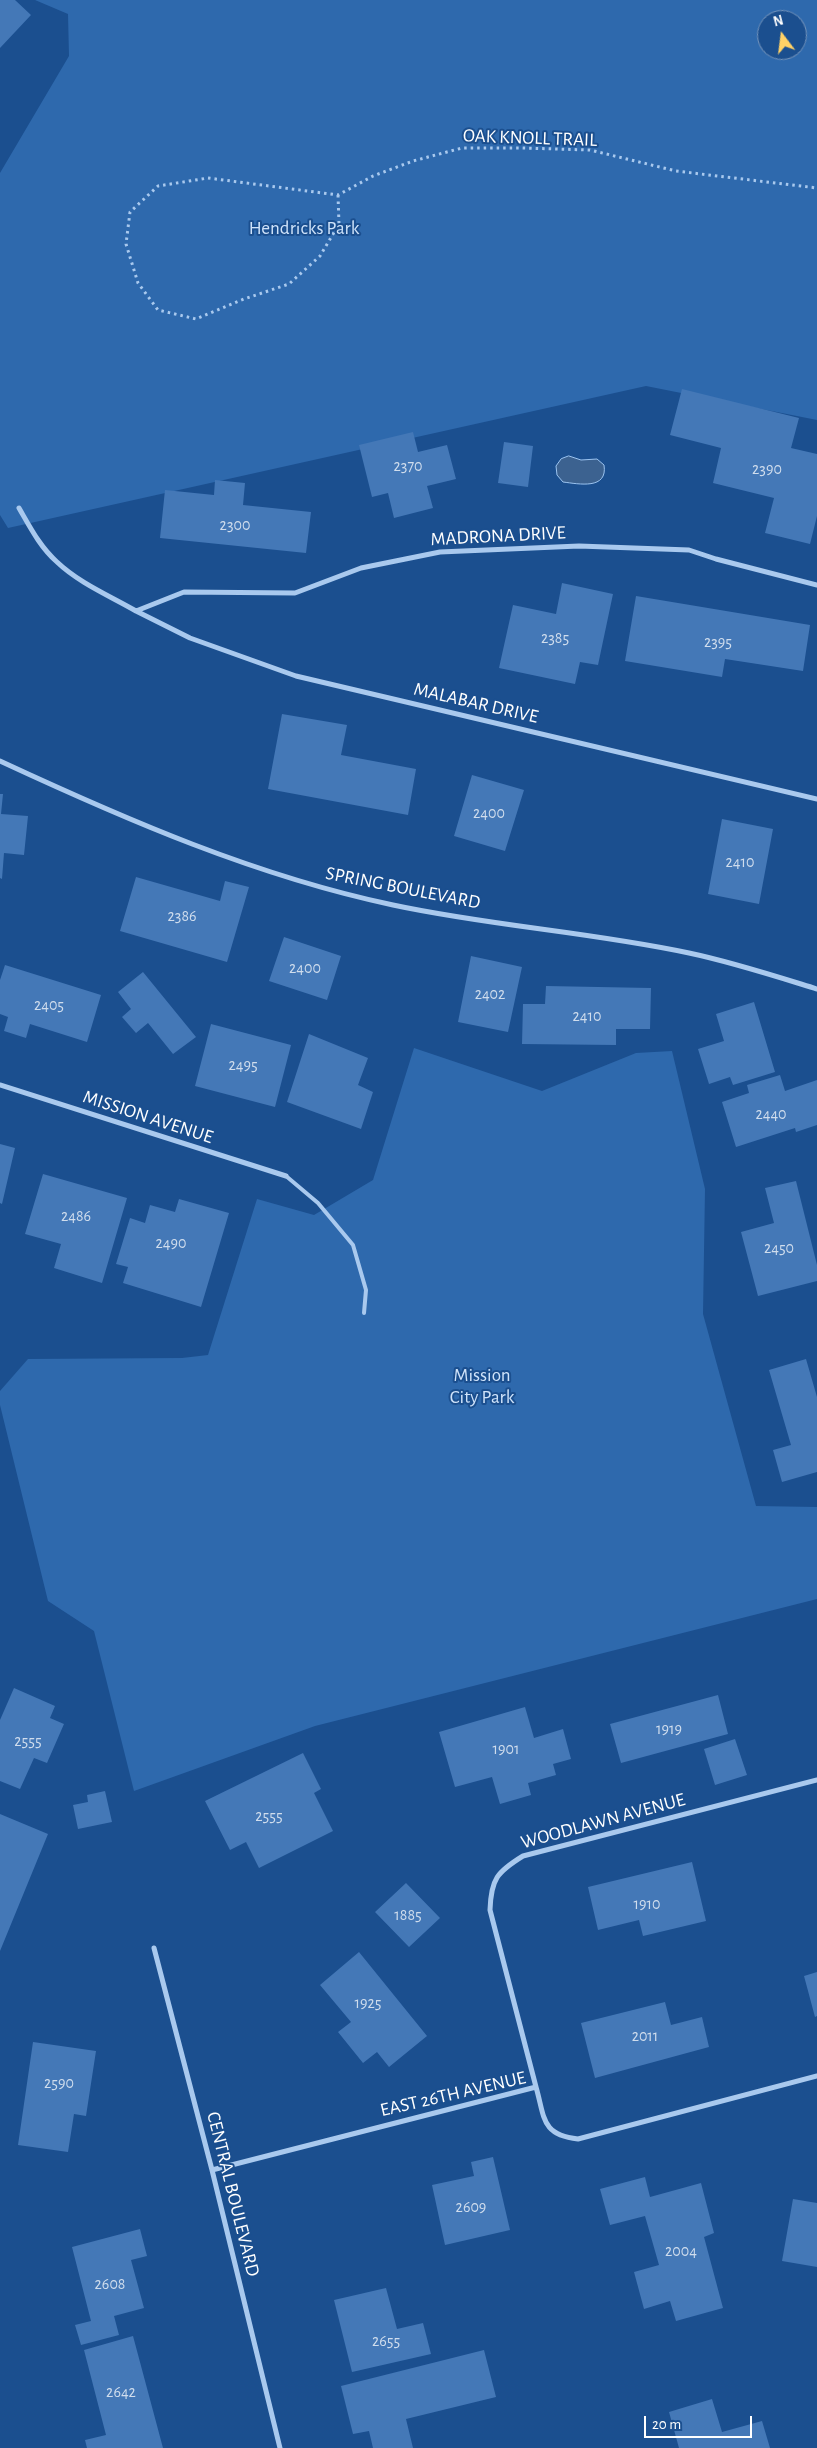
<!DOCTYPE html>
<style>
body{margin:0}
#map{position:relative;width:817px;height:2448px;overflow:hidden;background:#1b4f8f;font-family:"Alegreya Sans",sans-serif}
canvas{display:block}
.north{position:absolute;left:757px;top:10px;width:50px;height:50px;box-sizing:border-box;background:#1b4f8f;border:1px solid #7695bc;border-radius:50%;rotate:345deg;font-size:14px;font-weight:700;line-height:20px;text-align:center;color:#fff}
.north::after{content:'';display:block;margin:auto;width:18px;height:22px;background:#ffd166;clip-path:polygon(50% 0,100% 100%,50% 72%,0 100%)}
.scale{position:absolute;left:644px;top:2416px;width:108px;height:22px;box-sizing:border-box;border:2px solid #fff;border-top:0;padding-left:6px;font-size:15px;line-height:18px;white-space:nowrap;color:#fff;-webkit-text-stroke:4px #1b4f8f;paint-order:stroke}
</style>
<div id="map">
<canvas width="817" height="2448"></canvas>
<div class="north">N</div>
<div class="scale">20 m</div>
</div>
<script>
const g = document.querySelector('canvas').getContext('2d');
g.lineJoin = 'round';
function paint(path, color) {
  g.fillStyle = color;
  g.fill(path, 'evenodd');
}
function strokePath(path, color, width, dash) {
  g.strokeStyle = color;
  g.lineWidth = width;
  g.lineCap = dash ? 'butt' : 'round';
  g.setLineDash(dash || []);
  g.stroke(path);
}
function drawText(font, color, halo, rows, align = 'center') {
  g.font = font + ' "Alegreya Sans",sans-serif';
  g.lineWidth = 4;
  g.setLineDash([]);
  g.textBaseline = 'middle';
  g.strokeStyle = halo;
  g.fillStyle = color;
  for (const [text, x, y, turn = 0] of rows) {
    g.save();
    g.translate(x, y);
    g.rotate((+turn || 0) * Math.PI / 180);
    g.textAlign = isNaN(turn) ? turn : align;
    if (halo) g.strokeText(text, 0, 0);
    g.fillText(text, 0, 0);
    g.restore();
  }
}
const green = new Path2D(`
 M35,0H817V420L646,386L8,528L0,515V173L69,56L68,14ZM767,20H797V50H767Z
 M414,1048L542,1091L636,1053L672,1051L705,1189L703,1314L756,1506L817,1507V1599L315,1726L134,1791L94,1631L48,1601L0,1405V1391L28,1359L182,1358L208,1355L257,1199L314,1215L373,1180Z`);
const water = new Path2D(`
 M569,456L581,460L597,459L604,465C608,490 579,484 563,482L557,475L556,466L561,459Z`);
const building = new Path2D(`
 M0,0H15L31,15L0,48Z
 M682,389L799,418L791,448L817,454V516L810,544L765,533L774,498L713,483L721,448L670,435Z
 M413,432L418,452L447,445L456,479L427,486L433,508L394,518L388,493L372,497L359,445Z
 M504,442L533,446L528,487L498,483Z
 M215,480L245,483L243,505L311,512L306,553L160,538L165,490L214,495Z
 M562,583L613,594L598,665L580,662L575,684L499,668L513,605L556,614Z
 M636,596L810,625L803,671L725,659L722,677L625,661Z
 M282,714L347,725L341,755L416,769L408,815L268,789Z
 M472,775L524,790L505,851L454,836Z
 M0,794H3L1,814L28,816L24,855L4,853L2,879L0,878Z
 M722,819L773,829L759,904L708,894Z
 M136,877L220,901L225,881L249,887L227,962L120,931Z
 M284,937L341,956L327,1000L269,981Z
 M471,956L522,967L508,1032L458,1022Z
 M5,965L101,995L87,1042L30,1024L26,1038L4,1031L8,1017L0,1014V980Z
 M143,972L196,1037L173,1054L148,1023L136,1033L122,1017L131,1009L118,992Z
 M546,986L651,988L650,1029H616V1045L522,1044L523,1004H545Z
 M754,1002L775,1072L733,1085L730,1077L709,1084L698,1049L724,1041L716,1014Z
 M211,1024L291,1045L275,1107L195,1086Z
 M309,1034L368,1058L358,1085L373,1092L361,1129L287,1102Z
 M780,1075L785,1091L817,1080V1125L796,1132L795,1128L736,1147L722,1102L749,1093L747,1085Z
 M0,1144L15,1148L2,1204L0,1203Z
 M43,1174L127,1198L102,1283L54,1268L61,1244L25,1234Z
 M796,1181L817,1265V1281L758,1296L741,1232L774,1223L765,1188Z
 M179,1199L229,1213L201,1307L123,1283L128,1267L116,1264L130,1218L145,1223L150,1205L175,1212Z
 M806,1359L817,1397V1472L782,1482L773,1450L791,1445L769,1370Z
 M14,1688L55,1706L50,1718L64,1724L47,1763L34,1758L20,1789L0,1781V1720Z
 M718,1695L728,1734L621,1763L610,1724Z
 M525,1707L534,1738L563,1729L571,1759L553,1764L556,1775L528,1783L531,1795L500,1804L492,1777L455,1787L439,1732Z
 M735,1739L747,1775L715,1785L704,1749Z
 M303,1753L321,1789L314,1793L333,1831L259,1868L246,1842L230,1850L205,1801Z
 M105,1791L112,1822L78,1829L73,1805L88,1802L87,1795Z
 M0,1814L48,1834L0,1951Z
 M692,1862L706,1921L643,1936L639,1920L598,1930L588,1887Z
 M406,1883L440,1918L409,1947L375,1912Z
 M359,1952L427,2036L389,2067L377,2052L363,2063L338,2032L351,2022L320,1985Z
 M817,1972V2016L815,2017L804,1976Z
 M665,2002L671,2025L702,2017L709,2047L595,2078L581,2023Z
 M33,2042L96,2051L86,2116L74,2114L68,2152L18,2145Z
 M493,2157L510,2230L445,2245L432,2185L474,2176L471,2162Z
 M645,2177L650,2197L701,2183L714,2233L704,2237L723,2308L676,2321L670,2301L644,2309L634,2272L659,2265L645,2216L610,2225L600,2189Z
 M793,2199L817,2203V2267L782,2261Z
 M140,2229L147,2256L131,2260L144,2308L114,2316L119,2335L81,2345L75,2325L91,2321L72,2247Z
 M386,2288L397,2329L423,2323L431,2354L352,2372L334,2300Z
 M133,2336L163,2448H87L85,2440L106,2435L84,2350Z
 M484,2350L496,2397L406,2419L413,2448H373L369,2431L353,2434L341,2386Z
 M712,2399L722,2432L762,2421L770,2448H679L669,2412Z`);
const path = new Path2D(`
 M338,195L339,224L320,256L289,284L244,299L196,319L158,310L138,283L126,244L130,212L158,186L208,178L338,195L373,176L413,161L462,148H521L590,150L676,171L817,188`);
const lane = new Path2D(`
 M286,1176L318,1203L353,1245L366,1290L364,1313`);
const street = new Path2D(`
 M19,508C30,527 40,547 57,562C79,583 110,596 136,611L184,592L295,593L361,568L440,552L579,546L689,550L716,559L817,585
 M136,611L190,638L296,676L817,799
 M0,761C127,820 256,876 393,905C491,926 591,932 689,953C732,962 775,976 817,989
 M0,1085L286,1176
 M154,1948L212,2170L280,2448
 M536,2087L490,1910C491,1879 497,1872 523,1856L817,1780
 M212,2170L536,2087C545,2118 541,2135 578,2139L817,2076`);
const numberNames = [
 ["2370",408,466],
 ["2390",767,469],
 ["2300",235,525],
 ["2385",555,638],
 ["2395",718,642],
 ["2400",489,813],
 ["2410",740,862],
 ["2386",182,916],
 ["2400",305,968],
 ["2402",490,994],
 ["2405",49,1005],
 ["2410",587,1016],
 ["2495",243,1065],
 ["2440",771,1114],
 ["2486",76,1216],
 ["2490",171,1243],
 ["2450",779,1248],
 ["1919",669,1729],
 ["2555",28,1741],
 ["1901",506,1749],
 ["2555",269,1816],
 ["1910",647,1904],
 ["1885",408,1915],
 ["1925",368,2003],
 ["2011",645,2036],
 ["2590",59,2083],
 ["2609",471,2207],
 ["2004",681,2251],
 ["2608",110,2284],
 ["2655",386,2341],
 ["2642",121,2392]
];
const streetNames = [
 ["OAK KNOLL TRAIL",530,138,2],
 ["MADRONA DRIVE",498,536,-3],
 ["MALABAR DRIVE",476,703,13],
 ["SPRING BOULEVARD",403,888,11],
 ["MISSION AVENUE",148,1117,18],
 ["WOODLAWN AVENUE",603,1821,-15],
 ["EAST 26TH AVENUE",453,2094,-13],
 ["CENTRAL BOULEVARD",233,2194,76]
];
const parkNames = [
 ["Hendricks Park",304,228],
 ["Mission",482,1375],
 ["City Park",482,1397]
];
paint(green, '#2e69ad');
paint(water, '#3c6290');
strokePath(water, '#9cc4f0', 1);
paint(building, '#4478b7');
strokePath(path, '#a9c9ee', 3, [2.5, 4]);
strokePath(lane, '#a9c9ee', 4);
strokePath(street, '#a9c9ee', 5);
drawText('16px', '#d0dded', null, numberNames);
drawText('19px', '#fff', '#1b4f8f', streetNames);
drawText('19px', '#cfe3fa', '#1b4f8f', parkNames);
</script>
